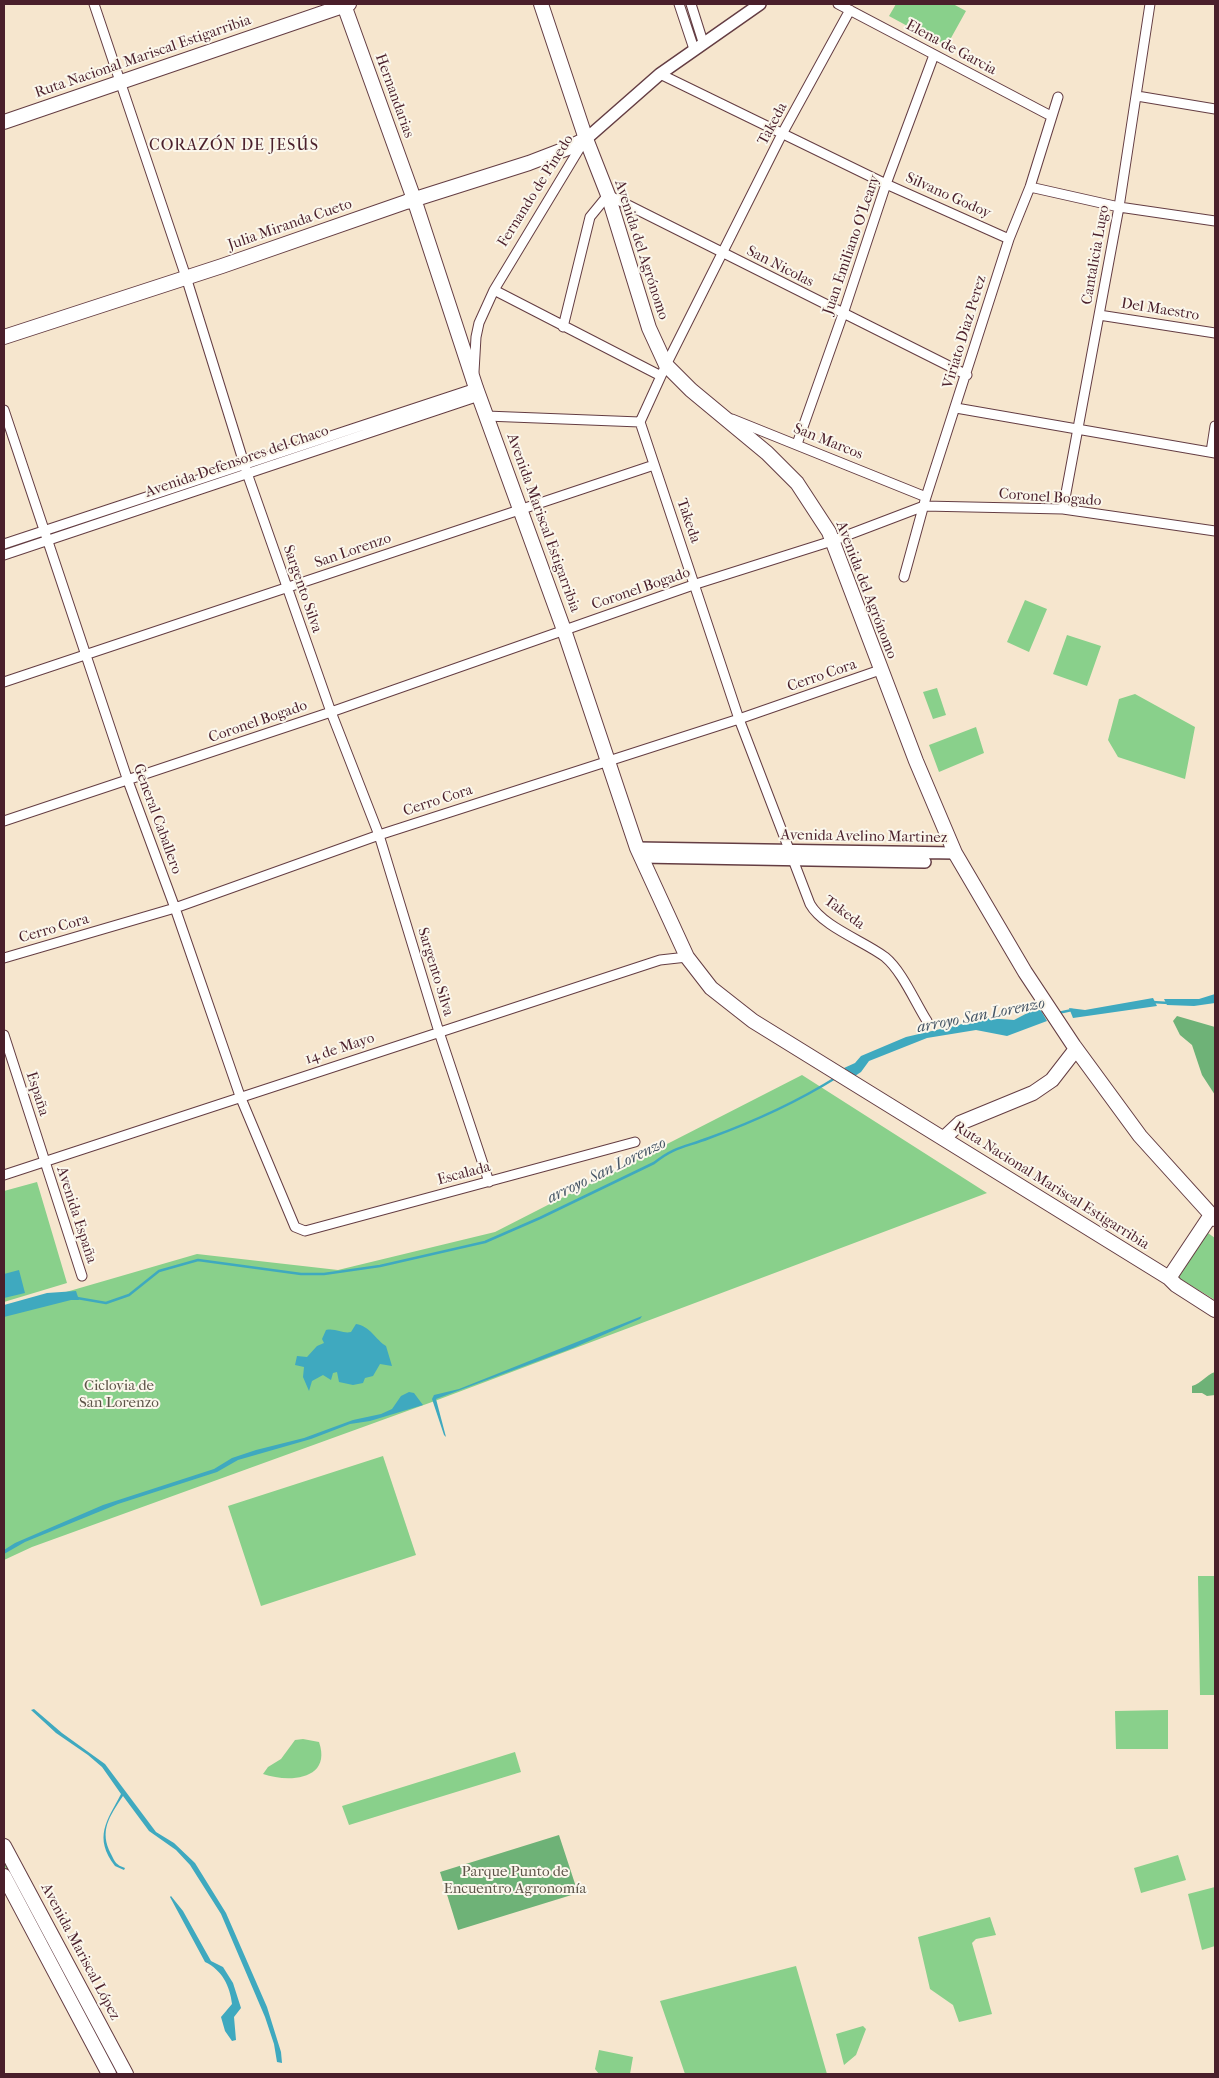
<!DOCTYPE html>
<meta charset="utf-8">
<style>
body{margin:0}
#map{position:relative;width:1219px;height:2078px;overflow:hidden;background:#f6e6ce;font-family:"IM FELL French Canon",serif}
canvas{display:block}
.frame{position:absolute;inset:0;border:5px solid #4a1f2b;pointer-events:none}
</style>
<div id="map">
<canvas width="1219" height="2078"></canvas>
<div class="frame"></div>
</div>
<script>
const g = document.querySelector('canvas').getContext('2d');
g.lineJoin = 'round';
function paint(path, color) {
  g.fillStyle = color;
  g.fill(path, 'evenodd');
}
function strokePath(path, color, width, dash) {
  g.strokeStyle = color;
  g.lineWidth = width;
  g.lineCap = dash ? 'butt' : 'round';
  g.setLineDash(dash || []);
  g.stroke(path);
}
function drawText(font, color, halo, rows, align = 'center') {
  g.font = font + ' "IM FELL French Canon",serif';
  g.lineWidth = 4;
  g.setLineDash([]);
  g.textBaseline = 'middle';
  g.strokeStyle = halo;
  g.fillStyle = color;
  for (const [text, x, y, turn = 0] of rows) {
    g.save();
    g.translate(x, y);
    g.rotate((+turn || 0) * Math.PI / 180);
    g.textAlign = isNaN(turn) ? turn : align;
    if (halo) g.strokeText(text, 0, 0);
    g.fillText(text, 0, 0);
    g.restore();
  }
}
const green = new Path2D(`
 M896,4H953L966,11L946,47L889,16Z
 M1025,600L1047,609L1029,652L1007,642Z
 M1067,635L1101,646L1087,686L1053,674Z
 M937,688L946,715L933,719L923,692Z
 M1135,694L1195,727L1185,779L1118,757L1108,740L1119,699Z
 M976,727L984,753L939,772L929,745Z
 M802,1075L987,1193L432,1402L32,1547L4,1560V1310L197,1254L338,1270L495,1232Z
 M37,1182L67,1283L4,1302V1191Z
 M1205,1231L1215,1238V1300L1174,1275Z
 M383,1456L416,1555L261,1606L228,1506Z
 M1198,1576H1215V1695H1200Z
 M1168,1710V1749H1116L1115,1711Z
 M303,1739L319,1742C332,1780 289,1783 263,1774L268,1767L281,1759L295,1740Z
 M515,1752L521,1772L349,1825L342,1806Z
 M1178,1855L1186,1880L1141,1893L1134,1868Z
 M4,1857L120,2074H116L4,1865Z
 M1215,1887V1946L1202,1950L1188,1894Z
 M990,1917L996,1935L976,1939L972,1943L992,2014L959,2022L953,2005L930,1989L918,1937Z
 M796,1966L827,2074H685L660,2001Z
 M863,2026L866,2029L856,2055L844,2065L836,2034Z
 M599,2050L633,2057L630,2074H599L595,2069Z`);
const forest = new Path2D(`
 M1177,1016L1215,1027V1095L1202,1075L1192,1045L1180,1035L1173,1021Z
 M1215,1372V1395L1207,1396L1202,1393H1192V1386C1202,1383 1206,1375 1215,1372Z
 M559,1835L578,1893L458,1930L440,1872Z`);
const water = new Path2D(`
 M1215,994V1003L1194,1006L1167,1005L1164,999H1199Z
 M1153,998L1157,1006L1073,1018L1069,1008L1085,1010Z
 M1039,1007L1047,1021L1007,1036L976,1030L927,1038L869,1061L861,1072L855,1076L844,1068L855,1063L861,1056L906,1037L988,1018L1014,1020Z
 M19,1270L25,1293L4,1298V1274Z
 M76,1291L79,1300H71L4,1317V1305L47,1293Z
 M642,1316L640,1319L573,1348L436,1399L446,1437L444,1435L432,1399L434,1395L459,1389Z
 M356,1324C370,1326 376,1340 386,1346L392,1366L380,1364L373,1376L365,1378L363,1383L353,1385L339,1382L337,1372L333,1373L331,1380L323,1375L312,1381L309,1391L303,1377L304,1367L295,1365L297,1356L307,1357L317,1346L324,1343L322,1339L326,1330C336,1328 343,1334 351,1332Z
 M409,1392L414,1393L423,1405L370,1421L350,1424L311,1439L238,1460L217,1472L118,1504L25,1542L4,1554V1550L15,1543L103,1505L214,1469L232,1458L256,1450L304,1438L353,1420L381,1414L392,1409L401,1396Z
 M34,1709L62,1733L105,1764L156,1832L174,1843L195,1863L226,1913L267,2007L281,2052L282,2063L277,2062L274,2044L265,2017L221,1914L190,1865L176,1850L149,1831L123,1796C109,1817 99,1831 111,1854C115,1862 116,1865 125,1868L124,1870L115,1866C93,1837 107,1821 121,1794L102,1767L88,1755L56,1733L31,1710Z
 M171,1896L183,1911L211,1961L223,1967L233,1983L241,2008L234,2017L236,2040L232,2041L225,2031L221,2017L232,2004C230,1986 222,1970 205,1962L170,1897Z`);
const stream = new Path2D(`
 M1152,1002L1169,1003
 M1058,1013L1072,1010
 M77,1298L106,1303L129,1295L159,1271L198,1260L301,1274H324L380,1266L485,1242L540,1218L654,1163C675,1146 686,1147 709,1138C753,1122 797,1102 837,1077`);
const minor = new Path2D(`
 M94,4L186,277L247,473L331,712L379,835L439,1032L489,1182
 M679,4L694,49
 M691,4L703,42
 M838,4L1051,116
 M850,10L782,134L666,365L640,422L739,719L810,904C823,927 864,941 885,957C902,971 915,1002 927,1021
 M660,74L886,184L1009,239
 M1137,96L1215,109
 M1030,187L1119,207L1215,221
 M494,290L661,376
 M1099,315L1215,333
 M563,327L590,217L608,195L967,375
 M474,372L476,337L479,323L494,290L584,141
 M956,408L1215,453
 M4,410L128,781L175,908L240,1096L295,1227L305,1231L635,1142
 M486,416L640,422
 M732,419L926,497
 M797,444L843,314L886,184L934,55
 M1211,452L1215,426
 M1063,509L1119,207L1150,4
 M4,544L476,388
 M4,555L479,396
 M904,577L926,497L1009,239L1030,187L1058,97
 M4,682L654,465
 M4,821L331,712L696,584L832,541L924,506L1063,509L1215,531
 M4,958L175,908L379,835L739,719L880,670
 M4,1035L82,1276
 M4,1175L660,960L687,957`);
const major = new Path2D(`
 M586,139L660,74L760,4
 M637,848L955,853
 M641,857L925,862`);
const highway = new Path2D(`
 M541,4L586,139L608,195L649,328L666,365L691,390L767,453L797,483L829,532L916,761L955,853L1025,972L1074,1046L1140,1136L1215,1219
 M344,5L414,199L476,388L564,630L637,848L687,957L711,988L753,1021L1169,1278L1176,1285L1215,1310
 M4,122L349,4
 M4,337L222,266L406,202L529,163L568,148L586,139
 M944,1138L960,1123L1033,1093L1052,1080L1076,1049
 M1169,1278L1211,1215
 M4,1846L126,2074
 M4,1876L109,2074`);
const streetNames = [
 ["Elena de Garcia",951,48,28],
 ["Ruta Nacional Mariscal Estigarribia",143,57,-19],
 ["Hernandarias",394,96,70],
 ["Takeda",773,124,-62],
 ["Fernando de Pinedo",536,191,-58],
 ["Silvano Godoy",948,196,24],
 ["Julia Miranda Cueto",290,225,-19],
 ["Juan Emiliano O'Leary",852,245,-71],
 ["Avenida del Agrónomo",641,250,72],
 ["Cantalicia Lugo",1096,255,-80],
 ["San Nicolas",780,267,27],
 ["Del Maestro",1160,310,9],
 ["Viriato Diaz Perez",965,332,-73],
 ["San Marcos",828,442,22],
 ["Avenida Defensores del Chaco",237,462,-19],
 ["Coronel Bogado",1050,498,4],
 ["Takeda",688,521,71],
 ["Avenida Mariscal Estigarribia",543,523,70],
 ["San Lorenzo",353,551,-19],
 ["Sargento Silva",302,589,71],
 ["Coronel Bogado",641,589,-19],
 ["Avenida del Agrónomo",866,590,69],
 ["Cerro Cora",822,676,-19],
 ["Coronel Bogado",258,722,-19],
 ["Cerro Cora",438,801,-18],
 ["General Caballero",157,819,70],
 ["Avenida Avelino Martinez",864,837,1],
 ["Takeda",844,913,36],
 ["Cerro Cora",54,929,-16],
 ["Sargento Silva",435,972,73],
 ["14 de Mayo",340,1049,-18],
 ["España",37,1094,72],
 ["Escalada",464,1174,-15],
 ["Ruta Nacional Mariscal Estigarribia",1051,1186,32],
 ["Avenida España",76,1215,72],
 ["Avenida Mariscal López",80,1952,62]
];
const parkNames = [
 ["Ciclovia de",119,1386],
 ["San Lorenzo",119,1403],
 ["Parque Punto de",515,1872],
 ["Encuentro Agronomía",515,1889]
];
const neighbourhoodNames = [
 ["CORAZÓN DE JESÚS",234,146]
];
const waterNames = [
 ["arroyo San Lorenzo",981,1016,-11],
 ["arroyo San Lorenzo",607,1171,-26]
];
paint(green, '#89d08b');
paint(forest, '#6eb277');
paint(water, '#3fa9bf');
strokePath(stream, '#3fa9bf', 2.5);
strokePath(minor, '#643d43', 11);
strokePath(major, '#643d43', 14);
strokePath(highway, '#643d43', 16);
strokePath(minor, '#fff', 9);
strokePath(major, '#fff', 11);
strokePath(highway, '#fff', 14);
drawText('15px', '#4a1f2b', '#fbf7ec', streetNames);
drawText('15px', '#5d5448', '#fbf7ec', parkNames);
g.letterSpacing = '1px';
drawText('16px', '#4a1f2b', '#fbf7ec', neighbourhoodNames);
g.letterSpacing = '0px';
drawText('italic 16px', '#465666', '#fbf7ec', waterNames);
</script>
